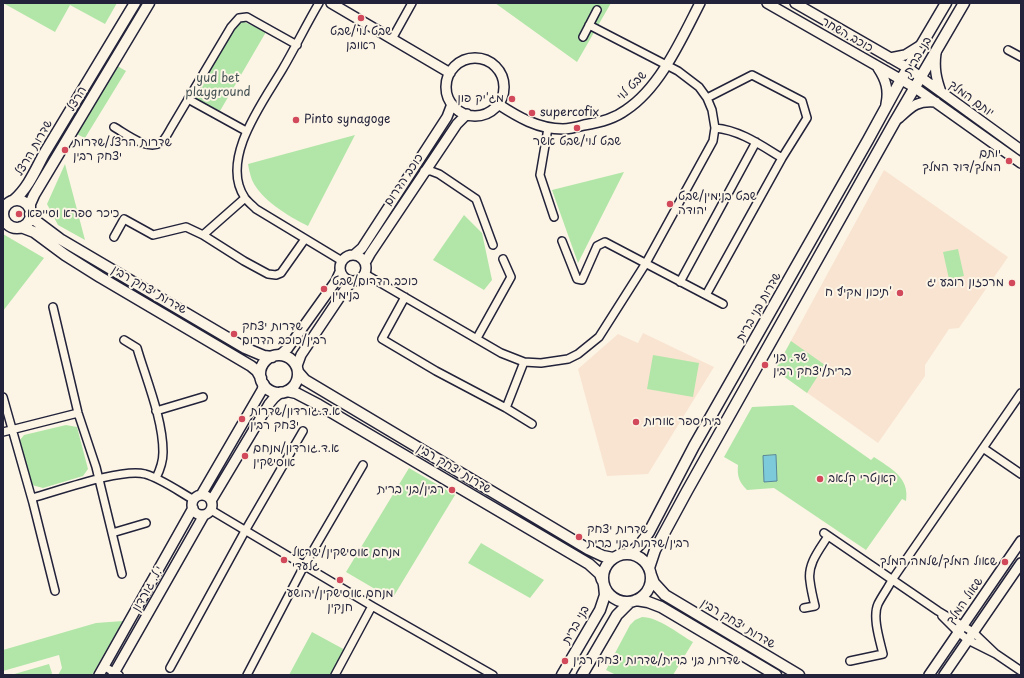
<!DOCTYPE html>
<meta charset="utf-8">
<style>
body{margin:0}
#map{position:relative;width:1024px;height:678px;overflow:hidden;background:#fcf5e5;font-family:"Playpen Sans",sans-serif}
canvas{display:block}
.frame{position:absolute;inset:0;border:4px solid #22223b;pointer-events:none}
</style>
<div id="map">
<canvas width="1024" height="678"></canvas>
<div class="frame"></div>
</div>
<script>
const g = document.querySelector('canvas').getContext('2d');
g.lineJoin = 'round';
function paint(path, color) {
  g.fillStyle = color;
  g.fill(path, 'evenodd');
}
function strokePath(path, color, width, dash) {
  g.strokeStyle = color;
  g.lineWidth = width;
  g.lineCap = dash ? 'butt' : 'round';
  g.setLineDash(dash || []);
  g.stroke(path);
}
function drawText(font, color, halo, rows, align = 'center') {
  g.font = font + ' "Playpen Sans","Playpen Sans Hebrew",sans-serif';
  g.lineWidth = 4;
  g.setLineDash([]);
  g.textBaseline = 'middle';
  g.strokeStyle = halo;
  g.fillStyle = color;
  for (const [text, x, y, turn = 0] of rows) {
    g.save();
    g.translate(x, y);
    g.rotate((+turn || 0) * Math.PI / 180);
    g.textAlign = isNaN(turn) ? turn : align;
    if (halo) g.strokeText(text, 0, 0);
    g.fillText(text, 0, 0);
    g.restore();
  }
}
const built = new Path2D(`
 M884,170L1008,257L959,328L949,329L925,365V376L878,443L775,370Z
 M643,333L714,367L648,474L607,476L578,369L618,334L638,343Z`);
const green = new Path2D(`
 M3,3H117L105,24L70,5L55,32Z
 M495,3H611L577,62Z
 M240,20L266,32L220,111L193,97Z
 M114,64L126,71L85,138L74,133Z
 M355,135L308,226C288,216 261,200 252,180C250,175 249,169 248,164Z
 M65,164L85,240L58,225L47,204Z
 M624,172L578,263L552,190Z
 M464,215L482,233L492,280L484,290L433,260Z
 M3,234L44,258L3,311Z
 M958,249L964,276L949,279L943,252Z
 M791,341L825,365L807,393L775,370Z
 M653,355L699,363L693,397L647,389Z
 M793,405L871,460L874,457C890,468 910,477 906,501L902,499L866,550L774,488L747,490C739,482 737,476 738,465L724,457L752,407Z
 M66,425L77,427L88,469L83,476L43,488L32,485L20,440L24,435Z
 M409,468L455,495L392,599L346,572Z
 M481,543L544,580L530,598L468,563Z
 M642,617C658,617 679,634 693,642L673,675H616L606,670L630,625L635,620Z
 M123,621L92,675H58L62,668L59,655L3,671V650L96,623Z
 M312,632L347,651L333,675H289Z
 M49,664L52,673L51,675H11Z`);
const water = new Path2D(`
 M776,455L777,481L764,482L763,456Z`);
const minor = new Path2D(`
 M319,3C306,25 295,48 282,70C263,102 219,160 245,198C248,202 253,206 256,209L342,261
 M583,37L597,10
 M392,39L412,3
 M1008,50L1021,57
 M188,99L246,131
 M114,127C125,133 147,151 160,143C165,140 168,133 171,128L231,27L239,18L247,17L254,21L297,45
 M548,128L540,175L554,217
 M715,128C740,130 762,146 782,158
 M424,171H431L439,174L476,199L493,245
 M203,235L245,198
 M114,237L124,219L153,235L186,227L203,235L244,261L268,274L276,275L281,273L305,239
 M562,241L577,279L582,280L597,246L605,242L723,304
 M365,274L501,353L524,362L541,363L568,359L578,354L599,337L646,263L713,141L715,128L712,110L707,98L699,87L678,71L589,25
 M680,282L756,142
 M706,295L782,158L807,118L802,101L752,75L707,98
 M405,297L382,339L436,371L506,408L532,424
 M53,307L78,413L96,467L122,574
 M477,338L511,277L503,259
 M124,340L137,348C146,379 163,419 163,452C163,461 160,470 156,478
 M3,397L33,503L55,591
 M506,408L524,362
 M156,411L203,397
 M3,432L78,413
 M983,448L1021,474
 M32,498C58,491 121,468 145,474C162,479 178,491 194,500
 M211,510L372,606L493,675
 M112,533L146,523
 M824,533L938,611L973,632L996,654
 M804,608L815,606C813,598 811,590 810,581C807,564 820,549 828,536
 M942,616L958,632L968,640L996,654L1021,671
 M850,661L883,654C880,641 872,617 878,604C882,596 888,588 892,580L1021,393
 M105,667L119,675
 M170,668L245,531L303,431
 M247,675L304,566L363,465
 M335,675L372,606`);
const tertiary = new Path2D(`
 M331,3L450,73
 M767,3L914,87L1021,163
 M795,3L908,68L1021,150
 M936,53C934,68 936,78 941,92
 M890,58L905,55L921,45
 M446 87a29 29 0 1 1 58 0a29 29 0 1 1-58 0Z
 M878,68C886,80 889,90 886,104
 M498,104C518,117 538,129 563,129C569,129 577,127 584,125C598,123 614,119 626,110C660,88 682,38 700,3
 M899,118C912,106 918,100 936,102
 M340 268a13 13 0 1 1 26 0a13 13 0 1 1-26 0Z
 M354,255L362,248L447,117L452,104
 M365,263L370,254L457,124L467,114
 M280,355L288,348L336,281L340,272
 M297,366L301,355L346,288L353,281
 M201,495L262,390L264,384
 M192 505a10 10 0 1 1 20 0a10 10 0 1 1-20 0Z
 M211,501L269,404L274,398L281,392
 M99,675L193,508
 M113,675L204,515
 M929,675L1021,541
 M944,675L1021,563`);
const secondary = new Path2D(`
 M14,200C28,188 35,171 44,154L135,3
 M3 214a14 14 0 1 1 28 0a14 14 0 1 1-28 0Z
 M30,209V204L34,195L149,3
 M30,214L36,221L60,239L245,348L264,356L272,357
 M21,227L34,232L65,255L100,277L251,366L257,371L261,378
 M260 374a19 19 0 1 1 38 0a19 19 0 1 1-38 0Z
 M298,372L305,380L588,549L603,556L613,558
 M287,391L296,393L319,405L589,564L600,574L602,580
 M627,554C638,549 643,541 649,532L694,446L868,140L903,76L946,3
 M603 578a24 24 0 1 1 48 0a24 24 0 1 1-48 0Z
 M649,568L655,550L687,491L894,123L964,3
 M651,575L654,583L665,595L799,675
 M636,600L648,602L661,607L776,675
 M562,675L600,610L605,595L604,585
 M582,675L617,615L630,602`);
const markers = [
 [361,18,4,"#d1495b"],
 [512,99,4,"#d1495b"],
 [532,113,4,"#d1495b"],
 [296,120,4,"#d1495b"],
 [577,128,4,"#d1495b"],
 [65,150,4,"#d1495b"],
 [1009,161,4,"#d1495b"],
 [670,204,4,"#d1495b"],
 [19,214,4,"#d1495b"],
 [1012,283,4,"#d1495b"],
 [324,289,4,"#d1495b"],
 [900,293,4,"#d1495b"],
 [234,334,4,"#d1495b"],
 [765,365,4,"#d1495b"],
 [242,419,4,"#d1495b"],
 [636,422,4,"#d1495b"],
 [245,456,4,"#d1495b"],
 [820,479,4,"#d1495b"],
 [452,490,4,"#d1495b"],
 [579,537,4,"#d1495b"],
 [284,560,4,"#d1495b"],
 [1005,562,4,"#d1495b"],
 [340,580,4,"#d1495b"],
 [565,661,4,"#d1495b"]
];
const poiNames = [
 ["שבט לוי/שבט",361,32,"center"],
 ["ראובן",361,46,"center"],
 ["מג'יק פון",504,99,"right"],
 ["supercofix",540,113],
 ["Pinto synagoge",304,120],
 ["שבט לוי/שבט אשר",577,142,"center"],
 ["שדרות הרצל/שדרות",73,143],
 ["יצחק רבין",73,157],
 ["יותם",1001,154,"right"],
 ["המלך/דוד המלך",1001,168,"right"],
 ["שבט בנימין/שבט",678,197],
 ["יהודה",678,211],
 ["כיכר ספרא וסייפא",27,214],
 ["כוכב הדרום/שבט",332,282],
 ["בנימין",332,296],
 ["מרכזון רובע יג",1004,283,"right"],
 ["תיכון מקיף ח'",892,293,"right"],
 ["שדרות יצחק",242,327],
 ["רבין/כוכב הדרום",242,341],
 ["שד. בני",773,358],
 ["ברית/יצחק רבין",773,372],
 ["א.ד.גורדון/שדרות",250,412],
 ["יצחק רבין",250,426],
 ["בית ספר אורות",644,422],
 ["א.ד.גורדון/מנחם",253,449],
 ["אוסישקין",253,463],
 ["קאנטרי קלאב",828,479],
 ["רבין/בני ברית",444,490,"right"],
 ["שדרות יצחק",587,530],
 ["רבין/שדרות בני ברית",587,544],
 ["מנחם אוסישקין/ישראל",292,553],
 ["גלעדי",292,567],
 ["שאול המלך/שלמה המלך",997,562,"right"],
 ["מנחם אוסישקין/יהושע",340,594,"center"],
 ["חנקין",340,608,"center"],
 ["שדרות בני ברית/שדרות יצחק רבין",573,661]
];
const streetNames = [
 ["כוכב השחר",847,35,30],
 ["בני ברית",918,56,-59],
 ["שבט לוי",632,86,-45],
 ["הרצל",77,99,-59],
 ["יותם המלך",971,99,36],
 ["שדרות הרצל",34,148,-60],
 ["כוכב הדרום",404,180,-56],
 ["שדרות יצחק רבין",149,290,30],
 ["שדרות בני ברית",759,307,-60],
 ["שדרות יצחק רבין",454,469,31],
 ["י.ל. גורדון",148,589,-60],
 ["שאול המלך",965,601,-55],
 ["שדרות יצחק רבין",738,624,31],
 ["בני ברית",576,625,-60]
];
const parkNames = [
 ["yud bet",218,79],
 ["playground",218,93]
];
paint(built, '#f9e4d1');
paint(green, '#b2e6a8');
paint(water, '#7ccada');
strokePath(water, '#58879a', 1);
strokePath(minor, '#22223b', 10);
strokePath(tertiary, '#22223b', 12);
strokePath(secondary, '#22223b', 13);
strokePath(minor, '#fcf5e5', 7);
strokePath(tertiary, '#fcf5e5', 9);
strokePath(secondary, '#fcf5e5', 10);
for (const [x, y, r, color] of markers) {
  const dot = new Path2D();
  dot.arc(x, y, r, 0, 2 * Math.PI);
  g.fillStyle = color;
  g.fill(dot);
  strokePath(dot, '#fcf5e5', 1.5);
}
drawText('12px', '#22223b', '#fcf5e5', poiNames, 'left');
drawText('12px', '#22223b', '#fcf5e5', streetNames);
drawText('12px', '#465356', '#fcf5e5', parkNames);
</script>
